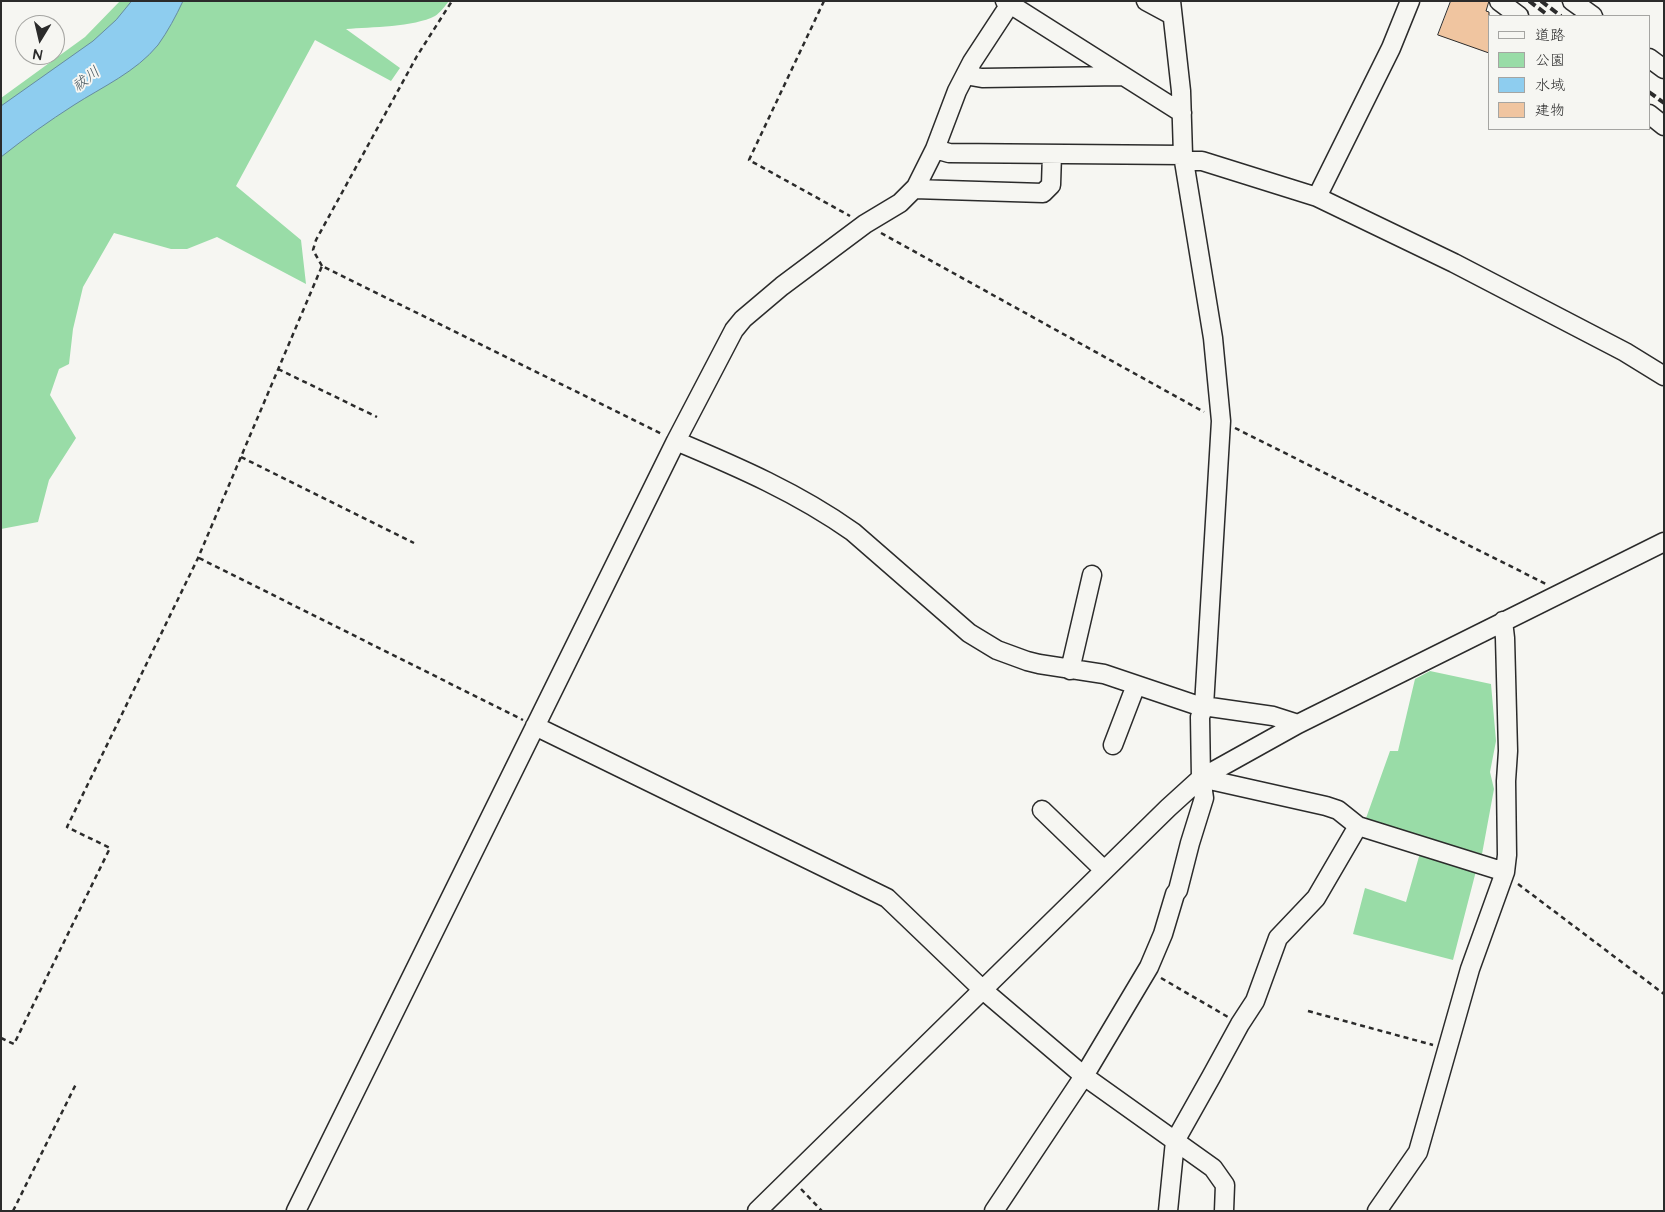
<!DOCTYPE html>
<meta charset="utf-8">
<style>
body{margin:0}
#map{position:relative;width:1665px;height:1212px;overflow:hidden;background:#f6f6f2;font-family:"Architects Daughter","Klee One",sans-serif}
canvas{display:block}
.frame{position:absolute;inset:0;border:2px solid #2b2b2b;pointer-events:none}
.legend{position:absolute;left:1488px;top:15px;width:162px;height:115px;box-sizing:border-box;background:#f6f6f2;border:1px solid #a5a5a2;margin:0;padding:6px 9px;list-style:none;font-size:15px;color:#2b2b2b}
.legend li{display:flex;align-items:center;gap:10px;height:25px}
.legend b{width:25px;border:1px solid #a5a5a2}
.north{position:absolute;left:15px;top:15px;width:50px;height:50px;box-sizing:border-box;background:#f6f6f2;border:1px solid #a5a5a2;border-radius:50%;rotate:189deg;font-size:14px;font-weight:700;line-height:20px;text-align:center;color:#2b2b2b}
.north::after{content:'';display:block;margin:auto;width:18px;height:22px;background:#2b2b2b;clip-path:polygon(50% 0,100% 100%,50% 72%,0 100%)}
</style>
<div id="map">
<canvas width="1665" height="1212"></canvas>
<div class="frame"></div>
<ul class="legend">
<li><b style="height:6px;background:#f6f6f2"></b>道路</li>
<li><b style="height:14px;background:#99dca7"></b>公園</li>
<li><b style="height:14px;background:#8ecdef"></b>水域</li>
<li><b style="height:14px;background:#f0c5a0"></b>建物</li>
</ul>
<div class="north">N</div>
</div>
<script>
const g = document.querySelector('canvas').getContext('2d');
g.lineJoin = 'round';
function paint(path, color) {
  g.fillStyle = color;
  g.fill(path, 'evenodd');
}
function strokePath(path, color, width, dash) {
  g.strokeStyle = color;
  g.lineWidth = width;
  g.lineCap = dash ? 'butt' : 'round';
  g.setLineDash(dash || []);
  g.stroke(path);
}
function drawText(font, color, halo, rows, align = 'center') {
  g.font = font + ' "Architects Daughter","Klee One",sans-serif';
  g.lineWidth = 4;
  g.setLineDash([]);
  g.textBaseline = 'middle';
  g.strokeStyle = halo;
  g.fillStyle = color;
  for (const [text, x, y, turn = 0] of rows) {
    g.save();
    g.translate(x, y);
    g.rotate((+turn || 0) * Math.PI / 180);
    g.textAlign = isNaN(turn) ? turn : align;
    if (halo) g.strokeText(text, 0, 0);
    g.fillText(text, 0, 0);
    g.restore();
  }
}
const green = new Path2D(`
 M120,1H449C445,6 440,13 435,16C414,27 371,27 346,29L400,68L391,81L315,40L236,186L301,240L306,284L217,237L187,249H171L114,233L83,287L73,329L69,364L59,369L50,395L76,438L49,480L38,522L1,529V98L85,37Z
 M1430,671L1491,684L1496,741L1490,772L1494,789L1482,854L1365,821L1390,751H1398L1415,679Z
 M1420,853L1476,871L1453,960L1353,934L1365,888L1406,902Z`);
const water = new Path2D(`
 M132,1H183C176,16 168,31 158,45C136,72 102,87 74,105C49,121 25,138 1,157V106L93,41L116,20Z`);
const building = new Path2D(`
 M1451,1H1489L1486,11L1489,12V53L1438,35Z`);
const path = new Path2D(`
 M824,1L749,160L850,216
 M881,233L1204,412
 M322,266L313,250L316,240L417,56L452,1
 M278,369L377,417
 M1235,428L1546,584
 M241,457L414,543
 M199,558L523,720
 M1518,884L1664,994
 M1161,978L1228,1017
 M1308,1011L1433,1045
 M1,1038L14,1044L110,848L67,827L198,558L322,266L662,434
 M801,1189L822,1211
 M13,1211L76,1084`);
const minor = new Path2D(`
 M1005,1L1182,113
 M1146,1L1172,15
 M1499,1L1519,16
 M1572,1L1593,16
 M1649,58L1664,69
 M965,75L982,78L1122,76
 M1649,114L1664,126
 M935,149L949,153L1183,155
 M1185,161H1202L1317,197L1454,263L1625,352L1664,376
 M914,189L1043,193L1051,185L1052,154
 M1317,197L1391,48L1410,1
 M676,441C738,467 798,493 853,532L969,633L997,650L1027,661L1039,664L1104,674L1196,705L1273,716L1298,724
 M1070,670L1092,575
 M535,726L887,898L983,990L1084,1076L1213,1168L1225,1185L1224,1211
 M1113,745L1136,685
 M1201,778L1326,806L1338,810L1358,826L1505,872
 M1042,810L1104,870
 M296,1211L676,441L734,330L743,319L782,286L865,224L900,203L916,187L935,149L957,91L972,62L1012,1
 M757,1211L1168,808L1201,778L1298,724L1664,542
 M994,1211L1084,1076L1149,967L1163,934L1175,894L1178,890L1190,843L1204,798L1201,778L1200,717L1204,706L1221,421L1213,338L1183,155L1181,91L1171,1
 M1168,1211L1175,1141L1211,1077L1240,1024L1255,1001L1278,938L1316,898L1358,826
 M1377,1211L1418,1152L1470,969L1505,872L1507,855L1506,781L1508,751L1505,638L1503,621`);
const rail = new Path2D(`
 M1529,1L1545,13
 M1541,1L1561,16
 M1649,92L1664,103`);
const waterNames = [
 ["祓川",87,80,-38]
];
paint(green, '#99dca7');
paint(water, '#8ecdef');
strokePath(water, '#668ca1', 1);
paint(building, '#f0c5a0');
strokePath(building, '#2b2b2b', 1);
strokePath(minor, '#2b2b2b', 21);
strokePath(path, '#2b2b2b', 2.5, [5, 4]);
strokePath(minor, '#f6f6f2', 18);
strokePath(rail, '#2b2b2b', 4, [8, 4]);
drawText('italic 15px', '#44545c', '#f6f6f2', waterNames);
</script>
